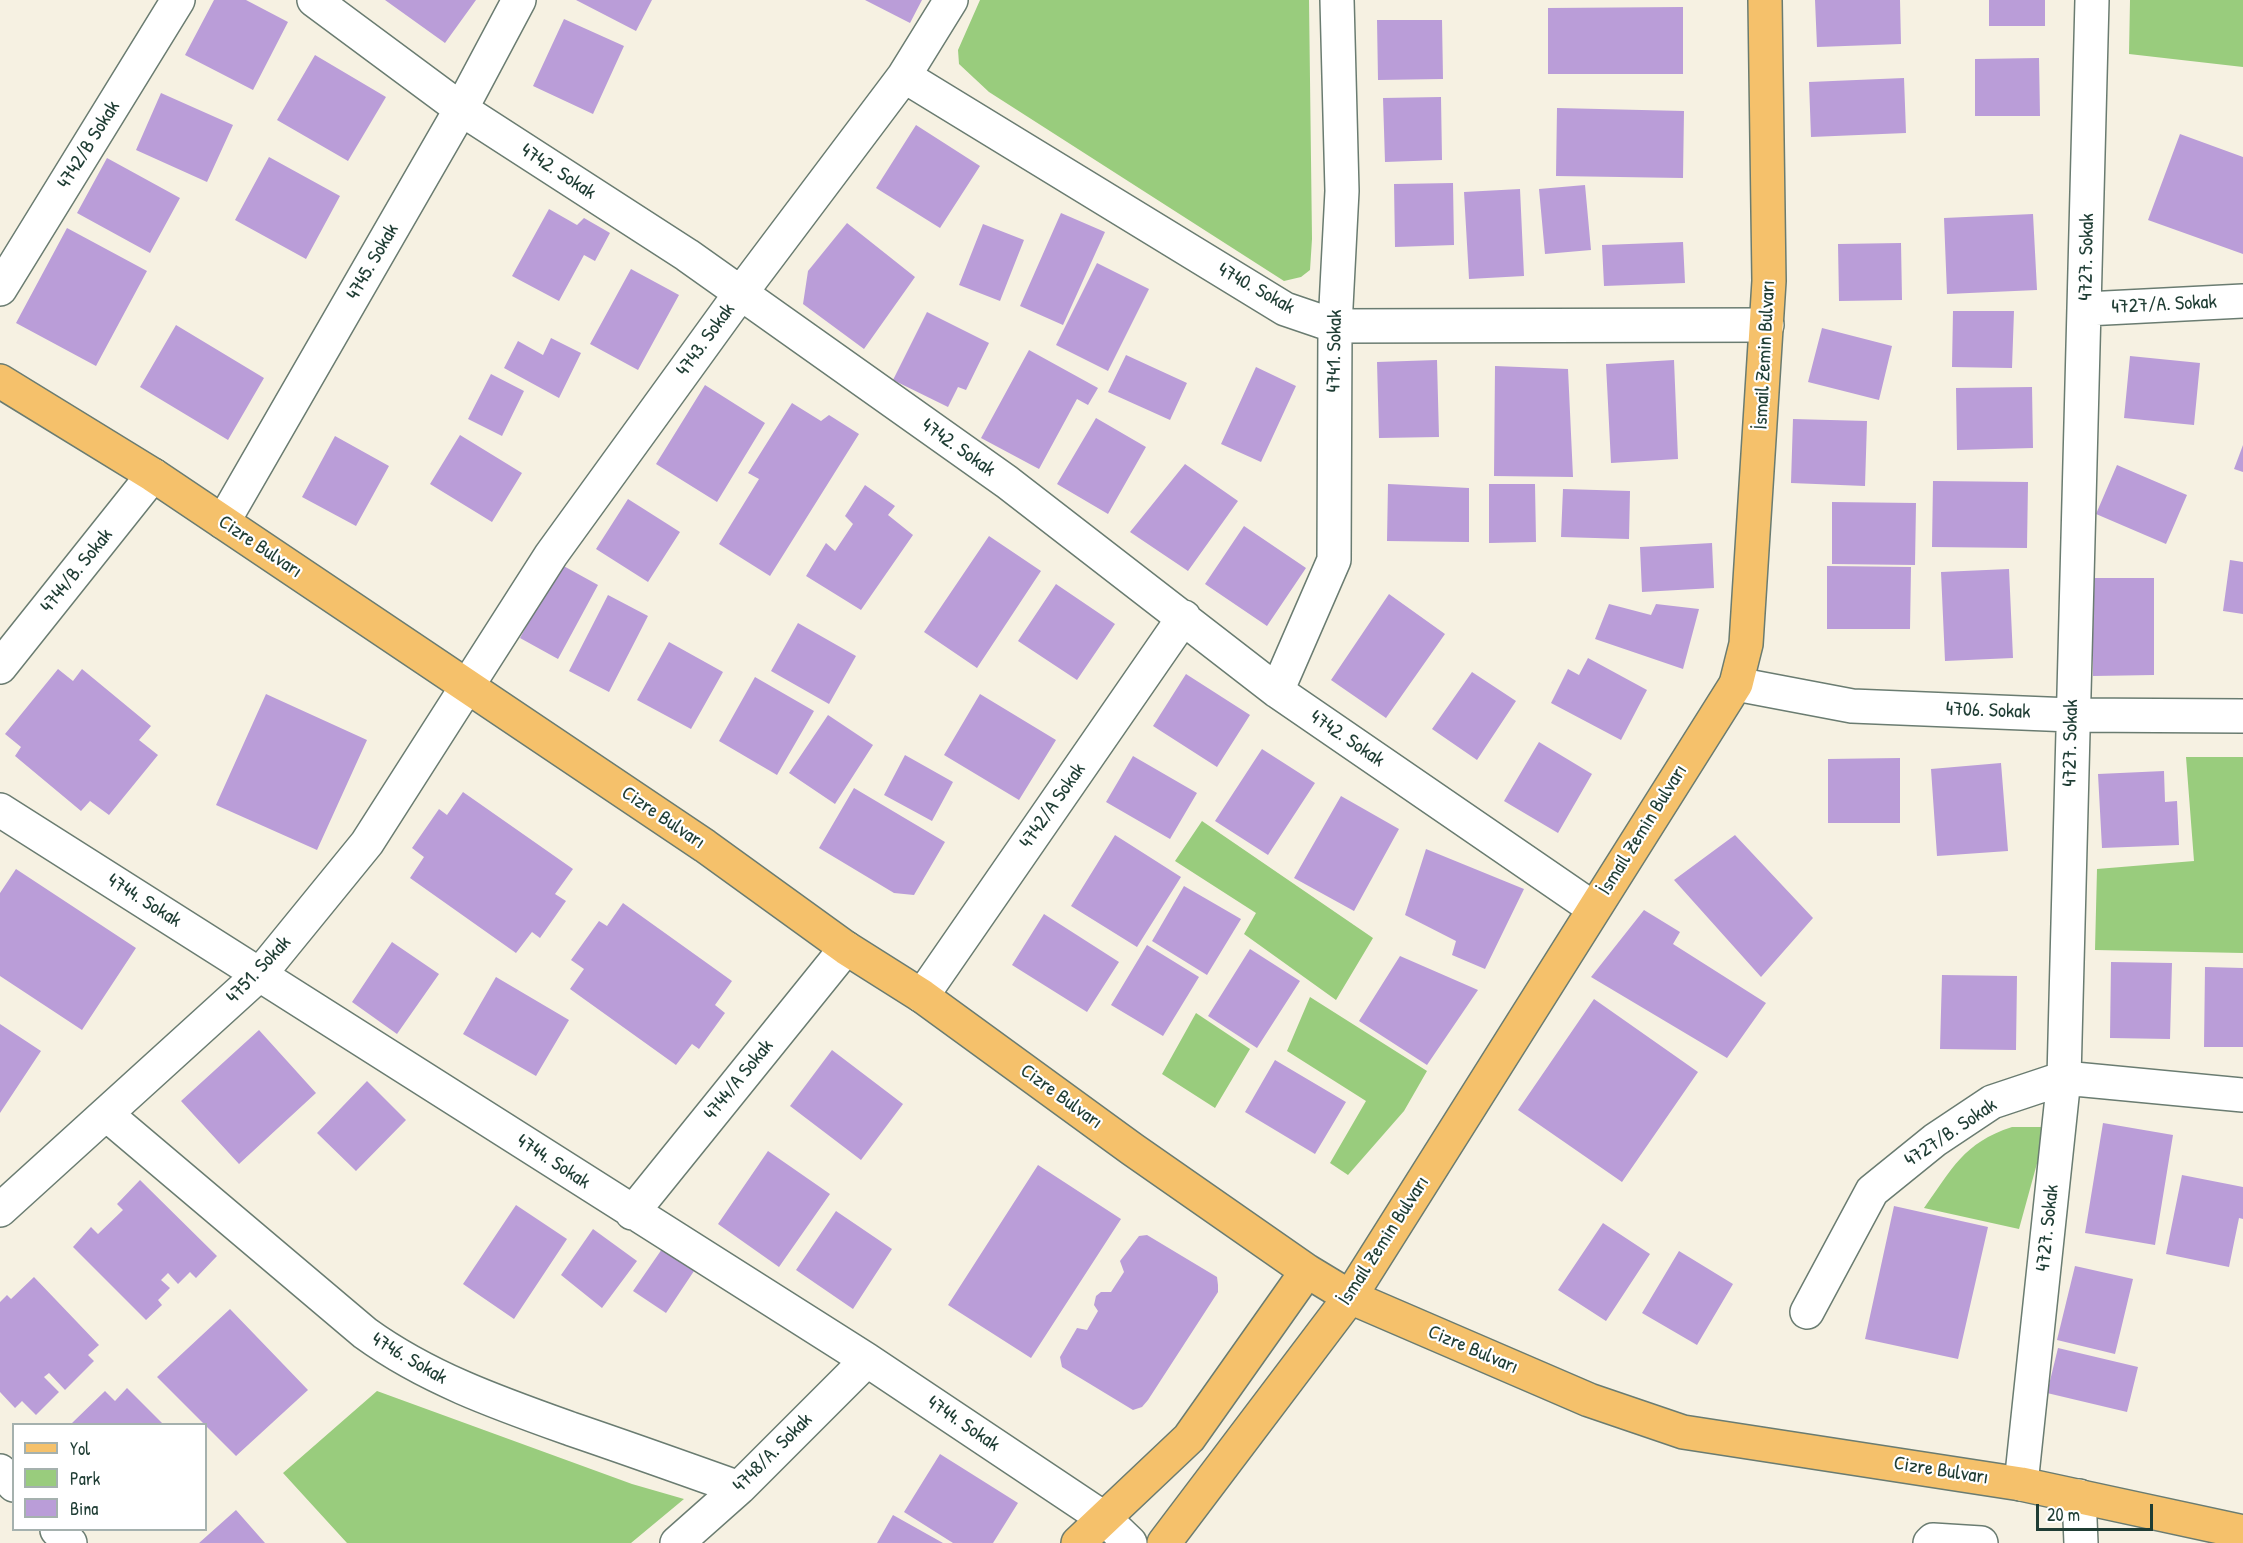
<!DOCTYPE html>
<meta charset="utf-8">
<style>
body{margin:0}
#map{position:relative;width:2243px;height:1543px;overflow:hidden;background:#f6f1e2;font-family:"Patrick Hand",sans-serif}
canvas{display:block}
.legend{position:absolute;left:12px;top:1423px;width:195px;height:108px;box-sizing:border-box;background:#fff;border:2px solid #a5b1ae;margin:0;padding:8px 10px;list-style:none;font-size:18px;color:#1f3d34}
.legend li{display:flex;align-items:center;gap:12px;height:30px}
.legend b{width:30px;border:2px solid #a5b1ae}
.scale{position:absolute;left:2036px;top:1504px;width:117px;height:27px;box-sizing:border-box;border:3px solid #1f3d34;border-top:0;padding-left:8px;font-size:18px;line-height:21px;white-space:nowrap;color:#1f3d34;-webkit-text-stroke:4px #fff;paint-order:stroke}
</style>
<div id="map">
<canvas width="2243" height="1543"></canvas>
<ul class="legend">
<li><b style="height:8px;background:#f5c16b"></b>Yol</li>
<li><b style="height:16px;background:#99cc7d"></b>Park</li>
<li><b style="height:16px;background:#ba9dd8"></b>Bina</li>
</ul>
<div class="scale">20 m</div>
</div>
<script>
const g = document.querySelector('canvas').getContext('2d');
g.lineJoin = 'round';
function paint(path, color) {
  g.fillStyle = color;
  g.fill(path, 'evenodd');
}
function strokePath(path, color, width, dash) {
  g.strokeStyle = color;
  g.lineWidth = width;
  g.lineCap = dash ? 'butt' : 'round';
  g.setLineDash(dash || []);
  g.stroke(path);
}
function drawText(font, color, halo, rows, align = 'center') {
  g.font = font + ' "Patrick Hand",sans-serif';
  g.lineWidth = 4.5;
  g.setLineDash([]);
  g.textBaseline = 'middle';
  g.strokeStyle = halo;
  g.fillStyle = color;
  for (const [text, x, y, turn = 0] of rows) {
    g.save();
    g.translate(x, y);
    g.rotate((+turn || 0) * Math.PI / 180);
    g.textAlign = isNaN(turn) ? turn : align;
    if (halo) g.strokeText(text, 0, 0);
    g.fillText(text, 0, 0);
    g.restore();
  }
}
const green = new Path2D(`
 M980,0H1309L1312,239L1310,270L1301,277L1284,281L989,92L959,64L958,50Z
 M2130,0H2243V67L2129,54Z
 M2186,757H2243V953L2095,950L2097,869L2194,861Z
 M1202,821L1373,938L1336,1000L1244,934L1256,913L1175,861Z
 M1310,997L1427,1071L1404,1111L1348,1175L1330,1163L1366,1101L1287,1051Z
 M1196,1013L1250,1049L1215,1108L1162,1074Z
 M2012,1127H2047L2019,1229L1924,1208C1952,1169 1963,1143 2012,1127Z
 M377,1391L632,1484L684,1499L631,1543H347L283,1473Z`);
const building = new Path2D(`
 M214,0H246L288,22L253,90L185,55Z
 M385,0H476L445,43Z
 M576,0H652L636,31Z
 M865,0H922L910,23Z
 M1815,0H1900L1901,44L1817,47Z
 M1989,0H2045V26H1989Z
 M1683,7V74H1548V8Z
 M564,19L624,46L593,114L533,86Z
 M1377,20H1442L1443,79L1378,80Z
 M315,55L386,97L348,161L277,120Z
 M2039,58L2040,116H1975V59Z
 M1904,78L1906,133L1811,137L1809,82Z
 M161,93L233,125L207,182L136,150Z
 M1441,97L1442,160L1385,162L1383,98Z
 M1557,108L1684,111L1683,178L1556,176Z
 M916,125L980,166L940,228L876,188Z
 M2180,134L2243,157V254L2148,220Z
 M269,157L340,196L306,259L235,220Z
 M107,158L180,198L150,253L77,213Z
 M1453,183L1454,245L1395,247L1394,184Z
 M1585,185L1591,250L1545,254L1539,189Z
 M1520,189L1524,276L1469,279L1464,192Z
 M549,209L577,225L584,218L610,233L595,261L584,255L559,301L512,276Z
 M1061,213L1105,232L1063,325L1020,306Z
 M2033,214L2037,290L1947,294L1944,218Z
 M847,223L915,277L864,349L803,304L808,271Z
 M983,224L1024,240L1000,301L959,285Z
 M67,228L147,271L96,366L16,323Z
 M1683,242L1685,283L1604,286L1602,245Z
 M1901,243L1902,300L1839,301L1838,244Z
 M1097,263L1149,289L1108,371L1056,345Z
 M631,269L679,295L638,370L590,344Z
 M1953,311H2014L2012,368L1952,367Z
 M927,312L989,343L966,390L958,387L948,407L893,380Z
 M176,325L264,378L228,440L140,387Z
 M1822,328L1892,346L1879,400L1808,382Z
 M551,338L581,353L559,398L504,368L518,341L543,355Z
 M1029,350L1098,388L1088,405L1077,399L1039,469L981,438Z
 M1126,355L1187,383L1170,420L1108,392Z
 M2130,356L2200,363L2194,425L2124,418Z
 M1437,360L1439,437L1379,438L1377,362Z
 M1674,360L1678,459L1611,463L1606,364Z
 M1495,366L1568,369L1573,477L1494,476Z
 M1256,367L1296,386L1261,462L1221,444Z
 M491,374L524,391L502,436L468,419Z
 M705,385L765,423L717,502L656,464Z
 M2032,387L2033,448L1957,450L1956,388Z
 M792,403L821,421L829,415L859,434L770,576L719,544L759,479L748,473Z
 M1096,418L1146,447L1108,514L1057,484Z
 M1793,419L1867,421L1865,486L1791,483Z
 M460,435L522,473L492,522L430,484Z
 M335,436L389,466L356,526L302,497Z
 M2243,445V472L2234,469Z
 M1185,464L1238,501L1188,571L1130,532Z
 M2117,465L2187,495L2166,544L2096,514Z
 M1933,481L2028,482L2027,548L1932,547Z
 M1388,484L1469,488V542L1387,541Z
 M1489,484H1535L1536,542L1489,543Z
 M865,485L895,506L888,515L913,535L861,610L806,576L826,543L835,551L853,524L845,516Z
 M1563,489L1630,491L1629,539L1561,537Z
 M628,499L680,532L648,582L596,549Z
 M1832,502L1916,503L1915,565L1832,564Z
 M1244,526L1306,568L1267,626L1205,584Z
 M989,536L1041,571L977,668L924,632Z
 M1712,543L1714,588L1642,592L1640,547Z
 M2230,560L2243,562V614L2223,611Z
 M560,564L598,585L558,659L520,638Z
 M1827,566L1911,567L1910,629H1827Z
 M2009,569L2013,658L1945,661L1941,572Z
 M2093,578H2154V675L2093,676Z
 M1056,584L1115,624L1077,680L1018,641Z
 M1389,594L1445,634L1386,718L1331,680Z
 M608,595L648,616L609,692L569,671Z
 M1609,604L1651,615L1656,604L1699,609L1683,669L1595,639Z
 M798,623L856,656L829,704L771,671Z
 M669,642L723,672L691,729L637,700Z
 M1588,658L1647,690L1621,740L1551,703L1568,669L1579,675Z
 M58,669L73,681L82,669L151,726L139,740L158,755L109,815L90,801L81,811L15,756L21,747L5,734Z
 M1472,672L1516,701L1477,760L1432,729Z
 M1186,674L1250,715L1217,767L1153,726Z
 M755,677L814,711L777,775L719,741Z
 M266,694L367,740L317,850L216,805Z
 M980,694L1056,740L1019,800L944,755Z
 M828,715L873,745L835,804L789,773Z
 M1539,742L1592,774L1558,833L1504,801Z
 M1262,749L1315,783L1268,855L1215,821Z
 M905,755L953,782L932,821L884,795Z
 M1133,756L1197,793L1170,839L1106,802Z
 M1900,758V823H1828V759Z
 M2001,763L2008,851L1937,856L1931,769Z
 M2164,771L2165,802L2177,801L2179,845L2102,848L2098,774Z
 M854,788L945,842L914,895L894,893L819,848Z
 M463,792L573,869L555,894L566,901L540,938L532,932L516,953L410,878L424,857L412,848L439,809L447,815Z
 M1341,796L1399,829L1354,911L1294,878Z
 M1115,835L1181,877L1137,947L1071,906Z
 M1735,835L1813,918L1761,977L1674,880Z
 M1426,849L1524,889L1485,969L1452,955L1456,941L1405,915Z
 M16,869L136,948L82,1030L0,976V893Z
 M1184,886L1241,919L1207,975L1152,941Z
 M623,903L732,981L715,1005L725,1013L699,1049L692,1044L676,1065L570,989L584,969L571,960L599,921L607,926Z
 M1644,910L1680,932L1673,944L1766,1003L1727,1058L1591,977Z
 M1044,914L1119,962L1087,1012L1012,965Z
 M392,942L439,974L397,1034L352,1002Z
 M1147,945L1199,977L1163,1036L1111,1005Z
 M1250,949L1300,981L1257,1048L1208,1016Z
 M1400,956L1478,990L1427,1065L1359,1021Z
 M2111,962L2172,963L2170,1039L2110,1038Z
 M2205,967L2243,968V1047H2204Z
 M1942,975L2017,976L2016,1050L1940,1049Z
 M496,977L569,1020L536,1076L463,1034Z
 M1594,999L1698,1072L1622,1182L1518,1110Z
 M0,1024L41,1051L0,1113Z
 M259,1030L316,1093L239,1164L181,1101Z
 M832,1050L903,1104L861,1160L790,1106Z
 M1275,1060L1346,1102L1315,1154L1245,1112Z
 M367,1081L406,1120L356,1171L317,1133Z
 M2103,1123L2173,1135L2155,1245L2085,1233Z
 M768,1151L830,1194L779,1267L718,1224Z
 M1038,1165L1121,1219L1031,1358L948,1305Z
 M2182,1175L2243,1187V1219L2239,1218L2229,1267L2166,1254Z
 M140,1180L217,1256L196,1278L190,1272L178,1284L168,1273L161,1280L170,1288L158,1300L162,1305L146,1320L73,1247L91,1227L98,1234L123,1210L117,1204Z
 M516,1205L567,1239L514,1319L463,1284Z
 M1894,1206L1988,1227L1958,1359L1865,1339Z
 M836,1211L892,1249L853,1309L796,1270Z
 M1603,1223L1650,1254L1606,1321L1558,1290Z
 M593,1229L637,1261L602,1308L561,1275Z
 M1147,1235L1217,1277L1218,1285V1292L1148,1400L1142,1407L1133,1410L1062,1367L1060,1357L1077,1328L1087,1330L1098,1311L1094,1305L1096,1296L1101,1292H1111L1124,1272L1120,1261L1139,1236Z
 M662,1249L694,1271L666,1313L633,1291Z
 M1679,1251L1733,1284L1697,1345L1642,1313Z
 M2075,1266L2133,1279L2115,1354L2057,1340Z
 M34,1277L99,1345L88,1355L94,1361L65,1390L49,1373L44,1377L59,1392L36,1415L22,1401L15,1408L0,1392V1302L7,1295L11,1299Z
 M230,1309L308,1390L236,1456L157,1377Z
 M2058,1348L2138,1367L2127,1412L2047,1393Z
 M127,1388L163,1424H71L105,1391L115,1401Z
 M940,1454L1018,1503L993,1543H953L904,1512Z
 M236,1510L265,1543H199Z
 M893,1515L943,1543H877Z`);
const minor = new Path2D(`
 M314,0L461,109L687,255L1007,482L1277,691L1593,908
 M904,76L1285,309L1335,326L1767,325
 M0,289L178,0
 M2086,309L2243,301
 M223,522L461,109L519,0
 M0,667L153,475
 M1736,684L1852,706L2071,715L2243,716
 M1277,691L1334,560L1335,326L1342,191L1337,0
 M0,810L867,1360L1105,1519L1130,1543
 M922,996L1184,617
 M106,1114L365,1333C427,1378 498,1403 571,1429C627,1448 683,1468 739,1488
 M0,1210L261,973L367,843L551,555L740,294L904,76L951,0
 M632,1213L846,948
 M1807,1312L1872,1191L1935,1140L1992,1102L2064,1078L2243,1095
 M0,1471L14,1485
 M2021,1484L2064,1078L2092,0
 M2079,1496L2081,1543
 M57,1530L70,1543
 M677,1543L739,1488L867,1360
 M1930,1543L1933,1540L1981,1543`);
const major = new Path2D(`
 M0,381L153,475L705,846L846,948L922,996L1132,1149L1307,1271L1350,1297L1589,1400L1683,1432L2021,1484L2243,1532
 M1078,1543L1189,1438L1307,1271
 M1164,1543L1350,1297L1736,684L1746,644L1769,281L1765,0`);
const streetNames = [
 ["4742/B Sokak",89,145,-58],
 ["4742. Sokak",558,172,33],
 ["4727. Sokak",2087,257,-89],
 ["4745. Sokak",373,262,-60],
 ["4740. Sokak",1256,289,29],
 ["4727/A. Sokak",2164,305,-3],
 ["4743. Sokak",706,340,-54],
 ["4741. Sokak",1335,351,-89],
 ["İsmail Zemin Bulvarı",1765,355,-87],
 ["4742. Sokak",958,448,35],
 ["Cizre Bulvarı",260,547,34],
 ["4744/B. Sokak",77,571,-51],
 ["4706. Sokak",1988,711,2],
 ["4742. Sokak",1347,739,34],
 ["4727. Sokak",2071,743,-89],
 ["4742/A Sokak",1053,806,-55],
 ["Cizre Bulvarı",663,818,34],
 ["İsmail Zemin Bulvarı",1643,830,-58],
 ["4744. Sokak",144,901,32],
 ["4751. Sokak",259,970,-47],
 ["4744/A Sokak",739,1080,-51],
 ["Cizre Bulvarı",1061,1097,36],
 ["4727/B. Sokak",1951,1133,-34],
 ["4744. Sokak",553,1162,33],
 ["4727. Sokak",2048,1228,-84],
 ["İsmail Zemin Bulvarı",1384,1241,-57],
 ["Cizre Bulvarı",1473,1350,23],
 ["4746. Sokak",409,1359,30],
 ["4744. Sokak",963,1424,34],
 ["4748/A. Sokak",773,1453,-45],
 ["Cizre Bulvarı",1941,1471,9]
];
paint(green, '#99cc7d');
paint(building, '#ba9dd8');
strokePath(minor, '#6a7c71', 36);
strokePath(major, '#6a7c71', 36);
strokePath(minor, '#fff', 33);
strokePath(major, '#f5c16b', 33);
drawText('20px', '#1f3d34', '#fff', streetNames);
</script>
